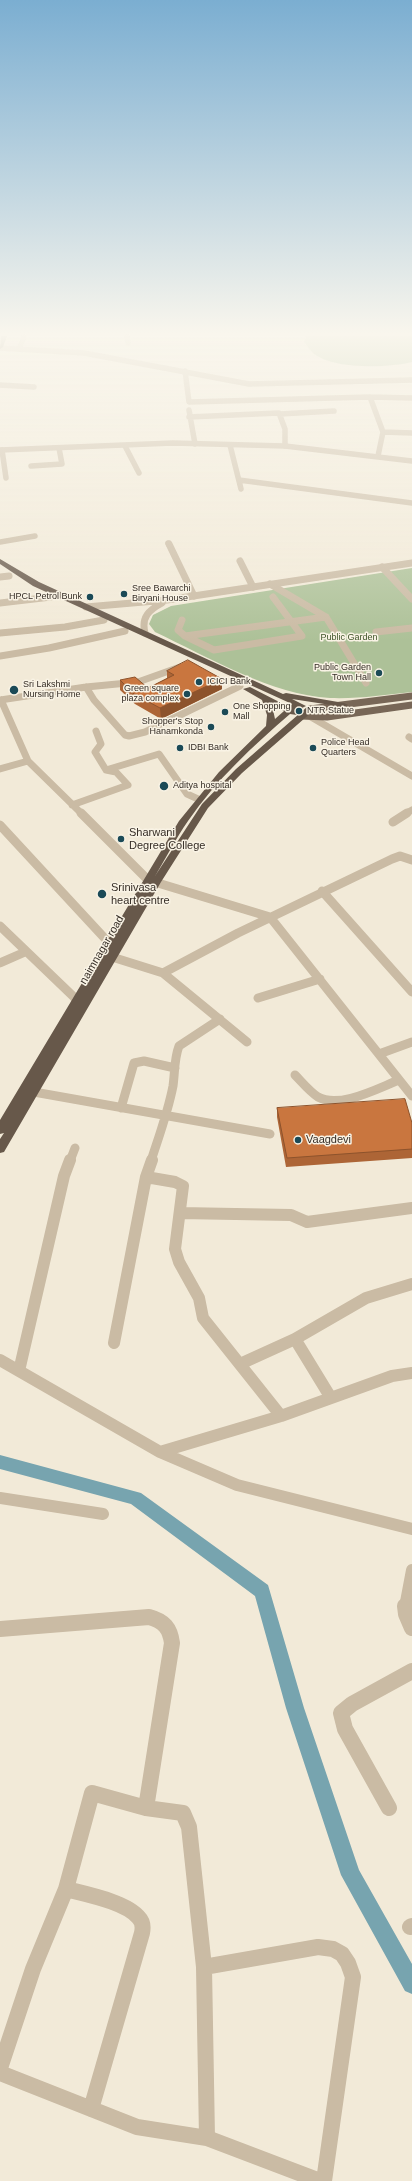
<!DOCTYPE html>
<style>
body{margin:0}
canvas{display:block;background:#f2ead8}
</style>
<canvas width="412" height="2181"></canvas>
<script>
const g = document.querySelector('canvas').getContext('2d');
g.lineJoin = 'round';
function paint(path, color) {
  g.fillStyle = color;
  g.fill(path, 'evenodd');
}
function strokePath(path, color, width, dash) {
  g.strokeStyle = color;
  g.lineWidth = width;
  g.lineCap = dash ? 'butt' : 'round';
  g.setLineDash(dash || []);
  g.stroke(path);
}
function drawText(font, color, halo, rows, align = 'center') {
  g.font = font + ' Arial,sans-serif';
  g.lineWidth = 3;
  g.setLineDash([]);
  g.textBaseline = 'middle';
  g.strokeStyle = halo;
  g.fillStyle = color;
  for (const [text, x, y, turn = 0] of rows) {
    g.save();
    g.translate(x, y);
    g.rotate((+turn || 0) * Math.PI / 180);
    g.textAlign = isNaN(turn) ? turn : align;
    if (halo) g.strokeText(text, 0, 0);
    g.fillText(text, 0, 0);
    g.restore();
  }
}
const green = new Path2D(`
 M306,336H412V362C388,368 331,370 312,352C309,349 307,345 304,342Z
 M412,568V692C385,695 358,699 330,698C272,695 208,657 155,632L149,624L153,615L171,606Z`);
const canal = new Path2D(`
 M0,1455L141,1493L268,1585L304,1708L359,1870L412,1964V1994L405,1991L341,1875L286,1708L255,1596L131,1504L0,1469Z`);
const minorFar4 = new Path2D(`
 M127,336L128,343
 M19,349L24,337
 M185,371L189,402L370,397
 M0,385L34,387
 M189,410L195,444
 M280,414L334,411
 M189,417L279,413L285,429V446
 M383,432L412,433
 M230,445L241,489
 M125,446L139,473
 M2,450L6,478
 M378,456L383,432L370,397L412,398
 M31,466L62,464L59,448
 M239,480L412,503
 M0,542L35,536
 M168,543L169,545`);
const minorFar3 = new Path2D(`
 M169,544L194,596
 M240,561L253,587
 M382,567L412,599
 M0,577L9,576
 M270,584L326,617L366,683
 M0,603L51,597
 M182,620L178,630L185,636L214,650L302,636L273,597
 M376,632L412,628
 M0,633L65,627L104,620
 M185,636L326,617
 M0,656L49,648L125,631
 M86,687L94,700L125,735L129,736L145,732L240,686
 M0,700L86,687L138,682L180,667
 M311,717L412,776
 M409,737L412,739
 M28,761L82,814
 M0,769L28,761L1,700
 M106,770L159,754L187,794L198,799
 M72,805L128,785L116,772L106,770L95,752L101,744L96,731
 M405,814L412,810`);
const minorFar2 = new Path2D(`
 M81,813L148,880L270,917L412,1096
 M393,822L407,813
 M0,825L110,944
 M322,891L412,992
 M0,926L77,1000
 M112,957L163,973L247,1042
 M0,963L25,952
 M163,973L238,933L392,859L400,856L412,860
 M258,998L320,979
 M379,1054L412,1042
 M295,1075C302,1082 309,1091 318,1097C340,1109 378,1088 399,1080
 M34,1092L270,1134
 M121,1108L134,1063L144,1061L175,1068
 M70,1161L75,1148
 M151,1161C159,1136 168,1112 173,1086C175,1072 174,1059 179,1046L220,1019`);
const minorFar1 = new Path2D(`
 M146,1177L175,1182L183,1186L175,1249L179,1262L199,1298L203,1318L281,1416
 M180,1213L291,1215L307,1222L412,1208
 M114,1343L146,1177L152,1160
 M0,1360L160,1452L237,1485L412,1529
 M240,1364L295,1339
 M19,1371L64,1176L70,1160
 M331,1398L295,1339L366,1298L412,1284
 M160,1452L281,1416L392,1376L412,1373
 M0,1498L103,1514
 M405,1607L412,1570`);
const minor = new Path2D(`
 M405,1606L406,1614L412,1628
 M0,1629L149,1617C164,1621 170,1628 172,1643L146,1808
 M389,1808L345,1729L341,1713L352,1704L412,1671
 M66,1889C85,1894 127,1902 139,1918C143,1922 143,1928 142,1933L91,2109
 M410,1927L412,1926
 M204,1967L318,1947L333,1949L342,1954L348,1963L353,1977L324,2181
 M0,2068L33,1969L66,1889L92,1793L146,1808L183,1813L189,1827L204,1967L207,2138
 M0,2073L137,2127L207,2138L320,2181`);
const tertiaryFar1 = new Path2D(`
 M0,348L84,353L249,384L412,380
 M0,450L173,443L285,446L412,461`);
const tertiary = new Path2D(`
 M86,607L167,600L412,563
 M145,633C141,617 149,610 162,603`);
const primary = new Path2D(`
 M310,709L412,696
 M301,716L327,717L412,705`);
const trunk = new Path2D(`
 M1,336H7L3,347L0,349Z
 M0,559L39,582L283,694L286,693L344,703L348,705L344,707L292,699L306,706L302,708L298,707L295,710L298,713L297,715L290,714C253,746 216,780 188,821C176,838 166,858 155,876L202,804L236,769L307,707H313V711L242,773L208,808L161,882L4,1152L0,1153V1139L4,1133L0,1134V1120L179,821L219,772L266,726L267,715L262,700L243,689L250,687L289,707L292,704L33,586L0,564ZM272,705L284,711L275,719Z`);
const wall = new Path2D(`
 M167,671L222,679V689L161,719L135,704L120,690V680L148,688L167,678Z
 M277,1108L412,1123V1158L286,1167L277,1117Z`);
const shadedWall = new Path2D(`
 M222,679V689L161,719L160,708Z`);
const building = new Path2D(`
 M188,660L222,679L160,708L134,694L120,680L135,677L148,688L174,675L167,671Z
 M405,1099L412,1123V1149L287,1158L277,1108Z`);
const markers = [
 [124,594,4,"#1b4a57"],
 [90,597,4,"#1b4a57"],
 [379,673,4,"#1b4a57"],
 [199,682,4,"#1b4a57"],
 [14,690,5,"#1b4a57"],
 [187,694,4,"#1b4a57"],
 [299,711,4,"#1b4a57"],
 [225,712,4,"#1b4a57"],
 [211,727,4,"#1b4a57"],
 [180,748,4,"#1b4a57"],
 [313,748,4,"#1b4a57"],
 [164,786,5,"#1b4a57"],
 [121,839,4,"#1b4a57"],
 [102,894,5,"#1b4a57"],
 [298,1140,4,"#1b4a57"]
];
const farPoinames = [
 ["Sree Bawarchi",132,589],
 ["Biryani House",132,599],
 ["HPCL Petrol Bunk",82,597,"right"],
 ["Public Garden",371,668,"right"],
 ["Town Hall",371,678,"right"],
 ["ICICI Bank",207,682],
 ["Sri Lakshmi",23,685],
 ["Nursing Home",23,695],
 ["Green square",179,689,"right"],
 ["plaza complex",179,699,"right"],
 ["One Shopping",233,707],
 ["Mall",233,717],
 ["NTR Statue",307,711],
 ["Shopper's Stop",203,722,"right"],
 ["Hanamkonda",203,732,"right"],
 ["Police Head",321,743],
 ["Quarters",321,753],
 ["IDBI Bank",188,748],
 ["Aditya hospital",173,786]
];
const farParknames = [
 ["Public Garden",349,638]
];
const poiNames = [
 ["Sharwani",129,833],
 ["Degree College",129,846],
 ["Srinivasa",111,888],
 ["heart centre",111,901],
 ["Vaagdevi",306,1140]
];
const streetNames = [
 ["naimnagar road",102,950,-60]
];
paint(green, '#adc198');
paint(canal, '#77a4af');
strokePath(minorFar4, '#cabba4', 5.5);
strokePath(minorFar3, '#cabba4', 7);
strokePath(minorFar2, '#cabba4', 9);
strokePath(minorFar1, '#cabba4', 12);
strokePath(minor, '#cabba4', 16);
strokePath(tertiaryFar1, '#cabba4', 5.5);
strokePath(tertiary, '#cabba4', 7);
strokePath(primary, '#786757', 7);
paint(trunk, '#67584a');
paint(wall, '#ad6536');
paint(shadedWall, '#8d532c');
paint(building, '#c9763f');
strokePath(building, '#8d532c', 1);
const sky = g.createLinearGradient(0, 0, 0, 641);
sky.addColorStop(0, '#7baed1');
sky.addColorStop(0.52, '#f9f6ed');
sky.addColorStop(1, '#f9f6ed00');
g.fillStyle = sky;
g.fillRect(0, 0, 412, 641);
for (const [x, y, r, color] of markers) {
  const dot = new Path2D();
  dot.arc(x, y, r, 0, 2 * Math.PI);
  g.fillStyle = color;
  g.fill(dot);
  strokePath(dot, '#f9f3e5', 1.5);
}
drawText('9px', '#352d26', '#f9f3e5', farPoinames, 'left');
drawText('9px', '#3e5429', '#f9f3e5', farParknames);
drawText('11px', '#352d26', '#f9f3e5', poiNames, 'left');
drawText('11px', '#352d26', '#f9f3e5', streetNames);
</script>
